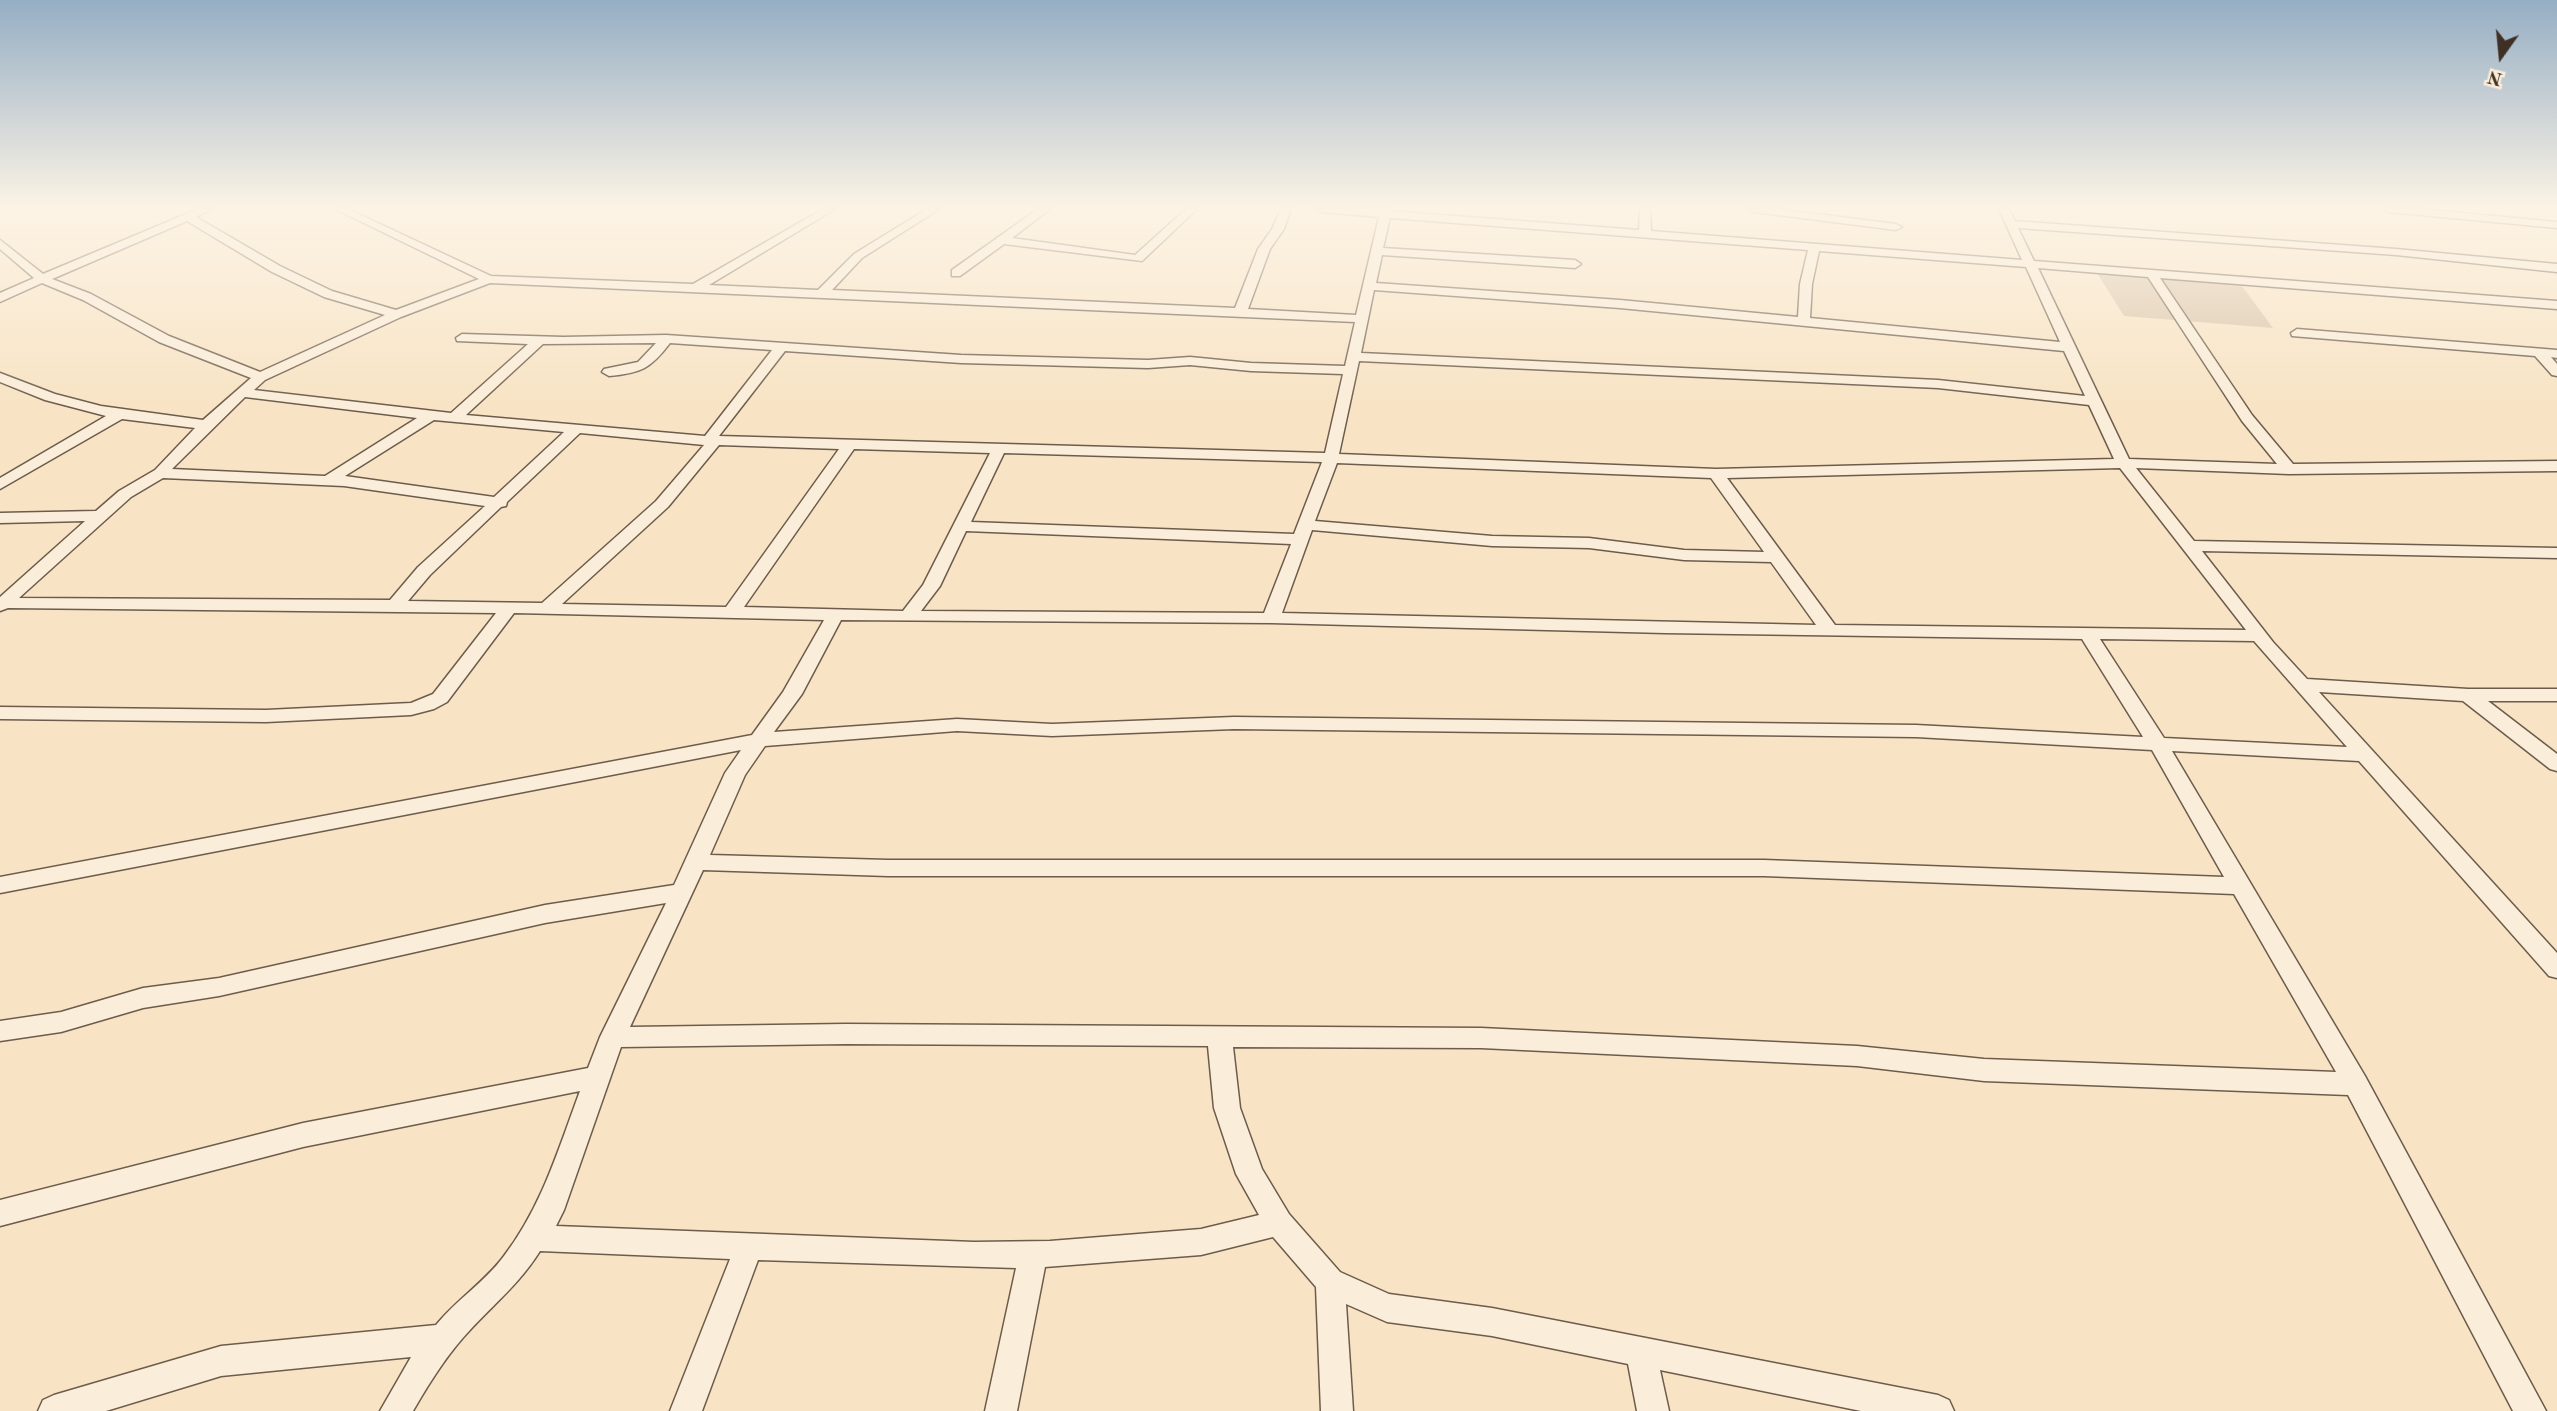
<!DOCTYPE html>
<style>
body{margin:0}
#map{position:relative;width:2557px;height:1411px;overflow:hidden;background:#f8e4c5;font-family:"Old Standard TT",serif}
canvas{display:block}
.north{position:absolute;left:2466px;top:21px;width:70px;height:70px;-webkit-text-stroke:5px #faedd9;paint-order:stroke;rotate:195deg;font-size:19px;font-weight:700;line-height:28px;text-align:center;color:#3f2f24}
.north::after{content:'';display:block;margin:auto;width:24px;height:32px;background:#3f2f24;clip-path:polygon(50% 0,100% 100%,50% 72%,0 100%)}
</style>
<div id="map">
<canvas width="2557" height="1411"></canvas>
<div class="north">N</div>
</div>
<script>
const g = document.querySelector('canvas').getContext('2d');
g.lineJoin = 'round';
function paint(path, color) {
  g.fillStyle = color;
  g.fill(path, 'evenodd');
}
function strokePath(path, color, width, dash) {
  g.strokeStyle = color;
  g.lineWidth = width;
  g.lineCap = dash ? 'butt' : 'round';
  g.setLineDash(dash || []);
  g.stroke(path);
}
const green = new Path2D(`
 M2097,273L2242,286L2273,328L2124,316Z`);
const minor = new Path2D(`
 M198,209H212L196,217L280,266L332,291L396,310L479,279L335,209H348L491,276L693,284L823,209H835L709,285L818,290L854,254L927,209H939L862,258L832,290L1235,308L1258,249L1272,229L1281,209H1291L1284,229L1270,249L1248,309L1356,315L1379,217L1322,212L1317,209H1391V211L1639,230L1640,209H1650L1651,231L2022,260L1999,209H2009L2015,221L2396,249L2557,264V272L2396,255L2018,228L2034,261L2557,301V309L2160,278L2252,415L2293,464L2557,461V471L2289,474L2136,468L2194,541L2557,548V558L2202,551L2273,642L2307,679L2468,689H2557V701H2488L2557,754V771L2550,769L2463,701L2319,692L2557,953V978L2549,976L2359,761L2172,751L2365,1076L2546,1411H2513L2348,1095L1984,1081L1857,1066L1481,1048L1233,1047L1240,1108L1262,1169L1289,1214L1340,1272L1389,1294L1492,1308L1938,1395L1949,1400L1954,1411H1861L1660,1370L1669,1411H1637L1628,1364L1492,1336L1387,1322L1346,1304L1353,1411H1321L1316,1287L1273,1237L1201,1255L1045,1267L1017,1411H985L1016,1268L758,1260L702,1411H670L730,1259L540,1251C520,1283 495,1303 470,1330C448,1353 429,1383 413,1411H380L411,1357L221,1376L106,1411H38L43,1400L54,1395L221,1346L436,1325C456,1300 485,1282 504,1256C542,1206 558,1150 580,1091L303,1147L0,1226V1200L303,1123L588,1068L600,1037L666,903L545,923L219,996L143,1008L61,1032L0,1041V1021L61,1012L143,988L219,978L545,905L674,885L725,773L741,750L0,893V877L752,735L783,692L824,620L514,613L447,702L434,709L411,715L266,722L0,719V707L266,710L411,703L433,694L496,613L8,608L0,611V597L85,521L0,523V513L96,511L119,491L155,470L195,428L122,419L0,489V478L106,416L45,400L0,382V373L55,394L101,406L203,420L251,378L159,342L83,300L42,283L0,302V293L34,278L0,249V240L43,274ZM1390,218L1808,250L1800,284L1798,317L1620,300L1376,283L1382,255L1575,268L1581,264L1575,260L1383,248ZM187,221L272,272L324,297L385,315L260,372L169,336L91,294L52,279ZM1819,251L2026,267L2060,342L1810,318L1812,284ZM2038,268L2148,277L2242,421L2277,464L2129,459ZM490,283L1355,322L1345,366L1251,363L1190,357L1148,360L961,355L666,335L563,337L462,334L456,338L457,341L528,344L451,413L254,390L265,380L401,317ZM1374,290L1620,308L2064,351L2085,396L1938,380L1361,353ZM656,343L638,362L604,369L602,372L609,376C641,373 650,369 670,343L772,350L705,436L466,415L543,344ZM785,351L961,363L1148,368L1190,365L1251,371L1343,374L1325,453L719,436ZM1359,361L1938,388L2089,405L2114,459L1716,469L1339,454ZM245,397L417,418L325,476L172,469ZM434,420L564,432L494,497L345,476ZM580,433L704,445L656,501L542,603L408,601L430,575L501,507L506,506L507,502ZM719,445L839,449L726,607L562,604L668,507ZM854,449L990,453L923,585L903,611L744,607ZM1004,453L1322,462L1294,534L971,522ZM1337,463L1711,478L1764,552L1684,550L1589,538L1492,536L1315,521ZM2120,468L2246,630L1835,625L1727,478ZM163,478L344,486L485,506L418,567L390,600L19,598L131,497ZM1312,530L1492,546L1589,548L1684,560L1771,562L1816,625L1282,613ZM966,531L1291,544L1264,613L921,611L940,586ZM841,620L1271,623L1665,633L2082,639L2143,737L1916,725L1234,717L1052,724L957,719L774,732L802,694ZM2100,639L2254,641L2347,747L2164,738ZM1234,729L1916,737L2152,750L2224,877L1764,860H888L710,855L745,775L765,746L957,731L1052,736ZM703,870L888,876H1764L2234,894L2336,1072L1984,1059L1857,1046L1481,1028L846,1024L630,1027ZM846,1044L1208,1046L1214,1108L1236,1174L1259,1215L1201,1229L1050,1241L974,1242L556,1226L564,1210L621,1047Z
 M1038,209H1050L1012,238L1135,255L1186,209H1197L1142,261L1004,244L960,276H952V270Z
 M1749,209H1778L1896,224L1902,227L1896,230L1754,212Z
 M2384,209H2421L2557,222V228L2389,212Z
 M2297,329L2557,350V358L2551,357L2557,364V376L2552,375L2535,356L2292,336L2291,333Z`);
paint(green, '#d9c5aa');
strokePath(minor, '#6d5c4c', 3);
paint(minor, '#faedd9');
const sky = g.createLinearGradient(0, 0, 0, 406);
sky.addColorStop(0, '#95aec4');
sky.addColorStop(0.51, '#fcf3e5');
sky.addColorStop(1, '#fcf3e500');
g.fillStyle = sky;
g.fillRect(0, 0, 2557, 406);
</script>
